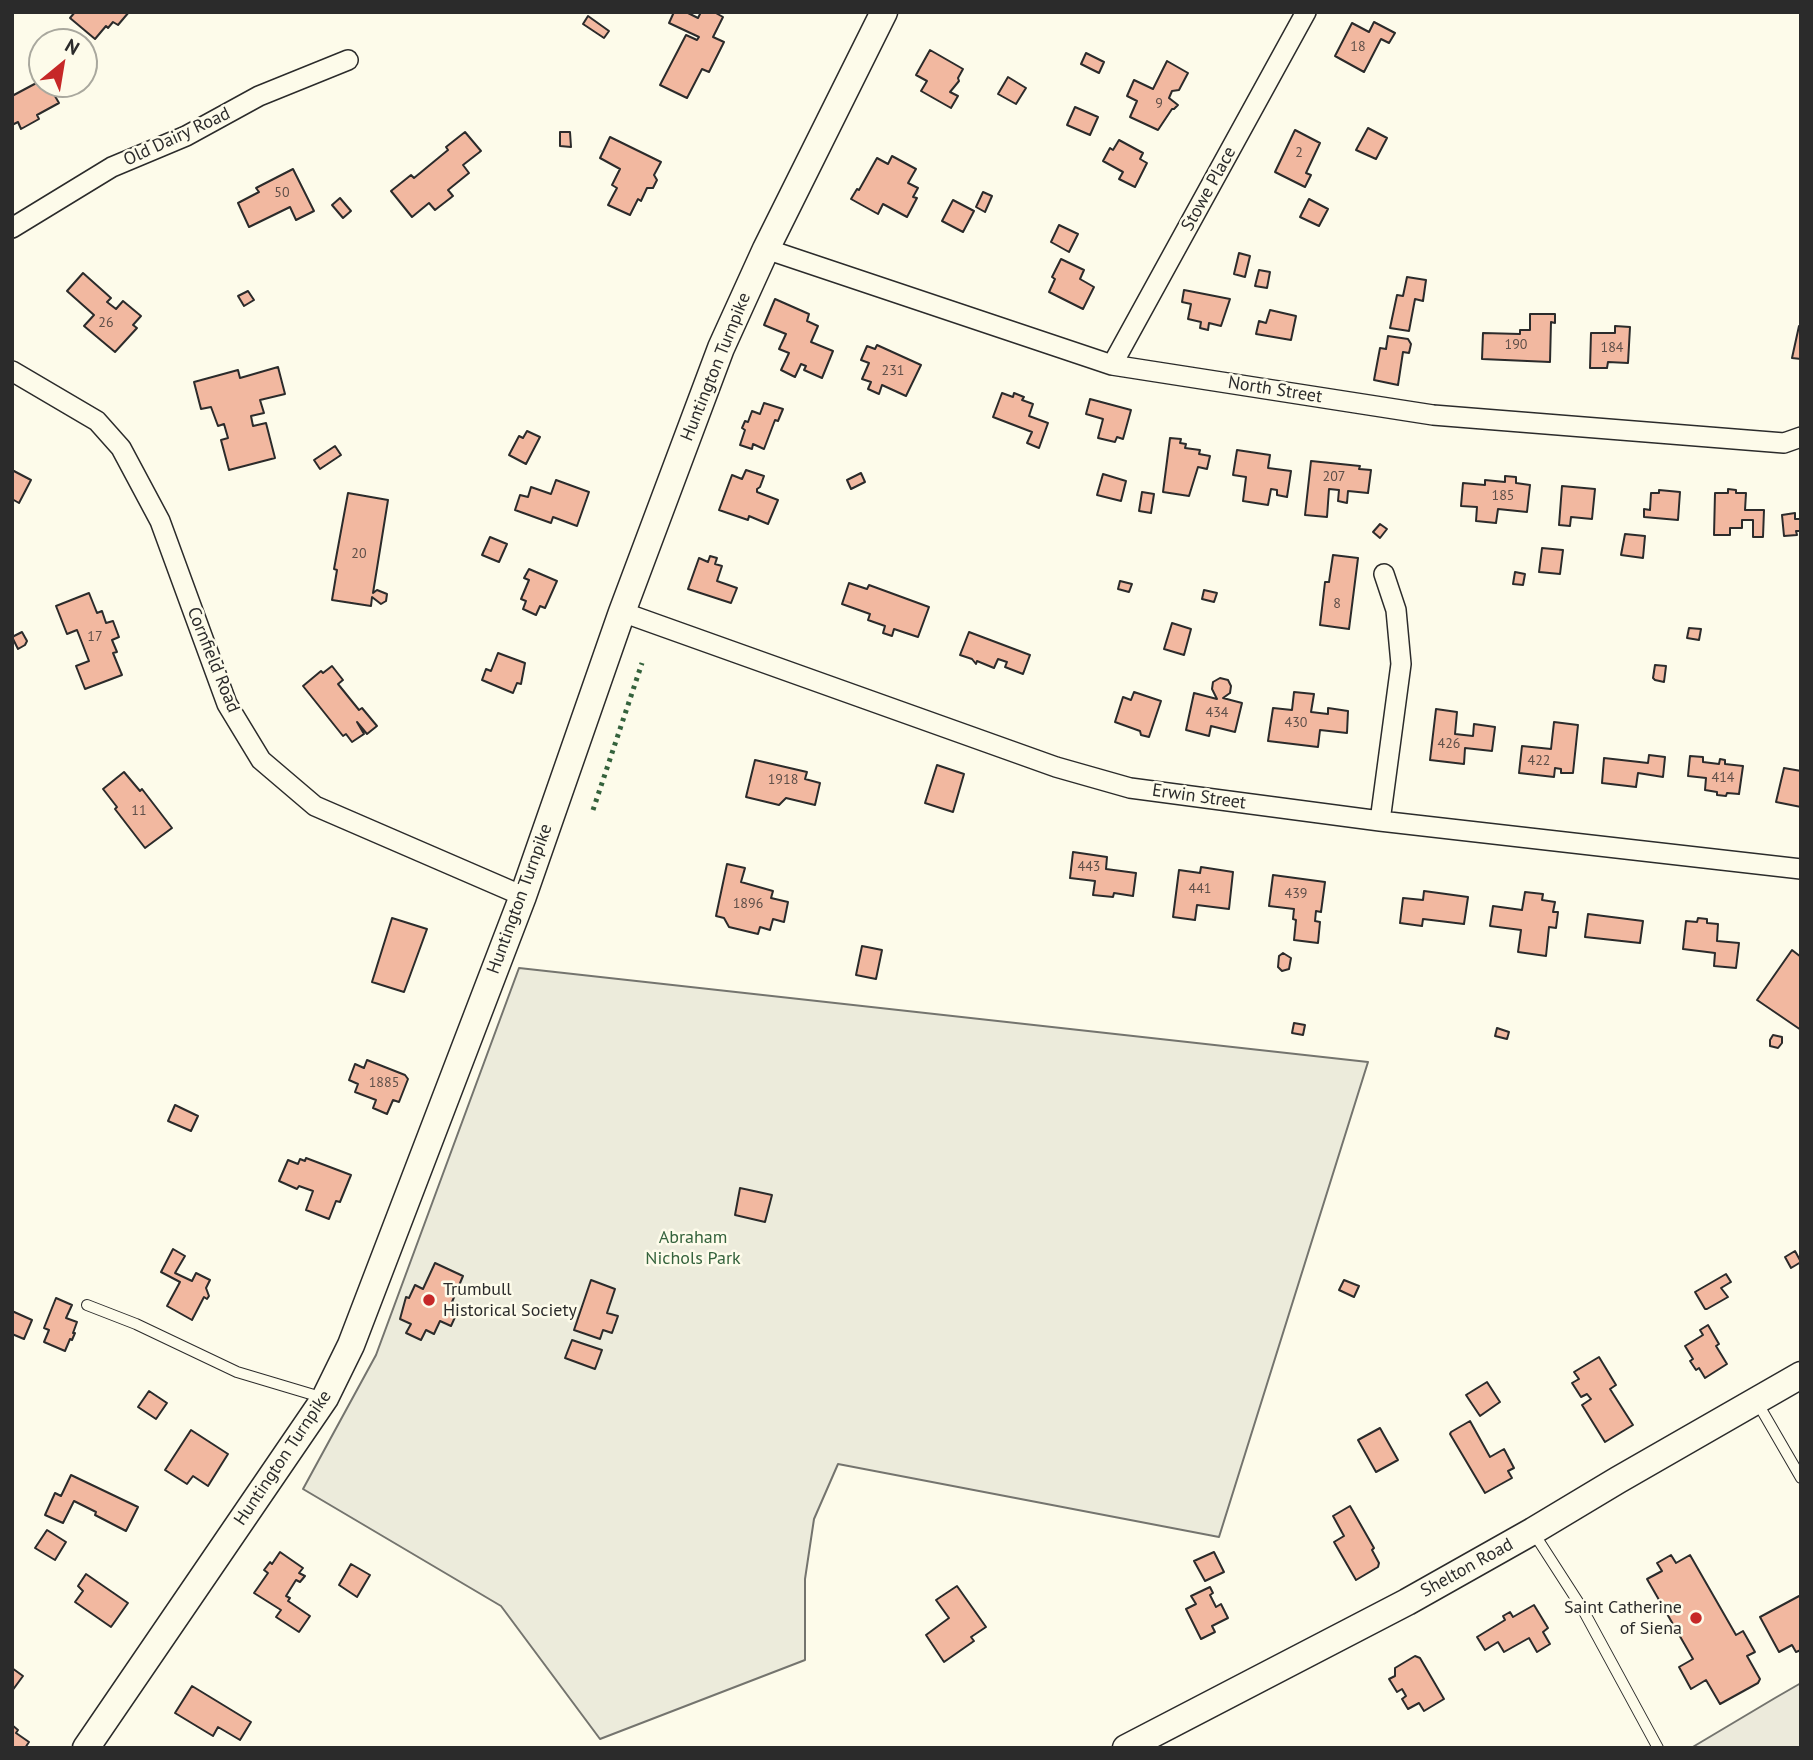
<!DOCTYPE html>
<style>
body{margin:0}
#map{position:relative;width:1813px;height:1760px;overflow:hidden;background:#fdfbea;font-family:"PT Sans",sans-serif}
canvas{display:block}
.frame{position:absolute;inset:0;border:14px solid #2b2b2b;pointer-events:none}
.north{position:absolute;left:28px;top:28px;width:70px;height:70px;box-sizing:border-box;background:#fdfbea;border:2px solid #a9a89e;border-radius:50%;rotate:30deg;font-size:19px;font-weight:700;line-height:28px;text-align:center;color:#2b2b2b}
.north::after{content:'';display:block;margin:auto;width:24px;height:32px;background:#c62828;clip-path:polygon(50% 0,100% 100%,50% 72%,0 100%)}
</style>
<div id="map">
<canvas width="1813" height="1760"></canvas>
<div class="frame"></div>
<div class="north">N</div>
</div>
<script>
const g = document.querySelector('canvas').getContext('2d');
g.lineJoin = 'round';
function paint(path, color) {
  g.fillStyle = color;
  g.fill(path, 'evenodd');
}
function strokePath(path, color, width, dash) {
  g.strokeStyle = color;
  g.lineWidth = width;
  g.lineCap = dash ? 'butt' : 'round';
  g.setLineDash(dash || []);
  g.stroke(path);
}
function drawText(font, color, halo, rows, align = 'center') {
  g.font = font + ' "PT Sans",sans-serif';
  g.lineWidth = 5;
  g.setLineDash([]);
  g.textBaseline = 'middle';
  g.strokeStyle = halo;
  g.fillStyle = color;
  for (const [text, x, y, turn = 0] of rows) {
    g.save();
    g.translate(x, y);
    g.rotate((+turn || 0) * Math.PI / 180);
    g.textAlign = isNaN(turn) ? turn : align;
    if (halo) g.strokeText(text, 0, 0);
    g.fillText(text, 0, 0);
    g.restore();
  }
}
const green = new Path2D(`
 M519,968L1368,1062L1219,1537L838,1464L814,1519L805,1579V1660L600,1739L501,1606L303,1489L376,1355Z`);
const parking = new Path2D(`
 M1801,1683V1748H1691L1775,1698Z`);
const building = new Path2D(`
 M75,12H129L118,25L113,22L108,28L106,26L95,39L70,18Z
 M674,12H686L698,18L701,12H714L723,17L713,37L724,42L709,72L702,69L687,98L660,85L686,35L697,40L699,37L669,23Z
 M588,16L609,31L604,38L583,24Z
 M1374,22L1395,33L1389,43L1381,39L1364,72L1335,56L1352,23L1369,32Z
 M930,50L963,69L958,78L959,81L950,92L958,96L951,108L921,91L927,81L916,75Z
 M1086,53L1104,62L1099,73L1081,64Z
 M1167,61L1188,73L1179,90L1172,91L1169,98L1178,105L1174,109H1172L1158,130L1130,117L1137,101L1127,96L1134,80L1153,89Z
 M1008,77L1026,88L1016,104L998,94Z
 M42,80V84H48L59,103L37,115L39,119L21,129L18,122L12,125V96Z
 M1075,107L1098,117L1090,135L1067,125Z
 M1368,128L1387,138L1376,159L1356,150Z
 M1295,130L1320,143L1306,173L1311,175L1305,187L1275,172Z
 M465,132L481,151L463,165L469,173L448,190L453,196L435,210L429,203L412,217L391,191L411,175L414,178L448,150L446,147Z
 M560,132H570L571,147L560,146Z
 M610,137L661,162L654,175L657,180L653,188H647L641,201L638,199L630,215L608,205L617,188L612,185L620,169L600,158Z
 M1119,140L1143,153L1140,159L1147,163L1135,187L1119,179L1123,172L1103,161L1110,148L1113,150Z
 M892,156L916,169L908,183L918,188L913,197L917,198L907,217L883,204L878,214L851,199L857,189L859,190L877,158L888,164Z
 M293,169L314,211L296,220L290,207L249,227L238,203L259,192L256,188Z
 M983,192L992,196L985,212L976,207Z
 M340,198L351,211L343,218L332,205Z
 M1309,199L1328,209L1319,226L1300,217Z
 M953,200L974,211L963,232L942,221Z
 M1059,225L1078,234L1069,252L1051,242Z
 M1239,253L1250,256L1245,277L1234,274Z
 M1061,259L1084,270L1080,279L1094,287L1083,309L1049,292L1055,279L1052,277Z
 M1259,270L1270,272L1267,288L1255,286Z
 M83,273L111,298L107,302L116,309L123,301L141,316L133,325L137,328L115,352L84,326L94,315L67,291Z
 M1407,277L1426,280L1423,301L1415,299L1409,331L1390,328L1397,295L1403,296Z
 M1184,290L1230,299L1221,326L1209,323L1208,330L1200,328L1201,322L1188,319L1191,304L1182,302Z
 M248,291L254,300L244,306L238,296Z
 M775,299L809,314L807,321L818,326L811,342L833,351L822,378L804,370L806,366L801,364L795,377L781,370L789,353L779,349L786,334L764,325Z
 M1270,310L1296,316L1291,340L1256,334L1259,321L1266,323Z
 M1530,314H1555V323L1551,322L1550,362L1482,359L1483,333L1520,334V330H1530Z
 M1615,326L1630,327L1628,363L1608,362L1607,368H1590L1591,333H1615Z
 M1799,326H1801V359L1792,358Z
 M1388,336L1408,339L1411,344L1409,353L1403,352L1398,385L1374,380L1380,348L1386,349Z
 M877,345L921,365L906,396L882,385L879,394L868,389L871,382L862,379L869,363L861,360L867,346L875,349Z
 M278,367L285,394L260,400L264,413L251,416L253,426L266,423L275,458L229,470L221,440L228,438L224,424L218,426L211,407L201,409L194,382L238,370L240,378Z
 M1002,393L1013,397L1014,393L1024,397L1022,400L1033,404L1029,416L1048,423L1039,448L1027,443L1032,432L993,417Z
 M1090,399L1131,410L1123,439L1117,437L1115,442L1098,438L1103,419L1086,414Z
 M764,403L783,409L778,421L775,420L764,449L753,444L752,449L740,445L745,430L742,428L745,421L748,422L752,411L760,414Z
 M527,431L540,437L526,464L509,455L519,436L523,438Z
 M1170,438L1181,439L1180,443L1186,444L1185,448L1200,450L1199,454L1210,456L1207,469L1198,467L1189,496L1163,492Z
 M335,446L341,455L320,469L314,460Z
 M1237,450L1270,455L1268,468L1291,471L1287,497L1277,495V490L1271,489L1268,505L1243,501L1246,477L1233,475Z
 M1311,461L1360,466L1359,469L1371,470L1368,493L1348,491L1347,503L1338,501L1339,490L1329,489L1327,517L1305,515Z
 M12,470L31,480L19,503L12,499Z
 M746,470L764,476L760,487L757,489V492L778,500L768,524L749,516L748,520L719,510L732,475L742,479Z
 M861,473L865,482L851,489L847,480Z
 M1103,474L1126,481L1121,501L1097,495Z
 M1505,476L1516,477V483L1530,485L1527,512L1498,509L1496,523L1476,521L1477,507L1461,506L1463,483L1485,485V480L1505,482Z
 M556,480L589,492L577,526L553,517L551,523L515,510L520,495L528,497L531,487L551,494Z
 M1562,486L1595,489L1592,519L1571,517L1570,526L1559,525Z
 M1728,489L1736,490V493H1746L1745,510H1764L1763,537H1753V520H1742V528H1730V535H1714L1715,493H1728Z
 M1659,490L1680,492L1678,520L1644,517V509L1650,510L1651,493H1659Z
 M1142,492L1154,494L1151,513L1139,511Z
 M348,493L388,500L373,593L377,590L387,594L386,601L381,604L372,597L371,606L332,600L337,570L334,569Z
 M1795,513V519H1801V531H1796L1797,535L1784,536L1782,515Z
 M1380,524L1387,529L1380,538L1373,532Z
 M1625,534L1645,536L1643,558L1621,555Z
 M490,537L507,544L499,562L482,555Z
 M1542,548L1563,550L1560,574L1539,572Z
 M1333,555L1358,558L1349,629L1320,625L1325,582H1329Z
 M710,556L717,558L715,564L722,566L717,581L737,588L731,603L688,589L699,558L708,562Z
 M529,569L557,581L545,608L540,606L536,615L523,609L526,601L521,599L529,580L524,578Z
 M1515,572L1525,574L1523,585L1513,584Z
 M1120,581L1132,584L1129,592L1118,589Z
 M849,583L867,589L869,585L929,607L918,637L894,629L892,636L883,633L885,626L868,620L870,614L842,604Z
 M1204,590L1217,593L1214,602L1202,599Z
 M89,593L97,613L102,611L106,623L113,621L119,637L112,640L117,652L113,653L122,675L85,689L76,666L89,661L77,630L67,634L56,606Z
 M1172,623L1191,629L1184,655L1164,649Z
 M1689,628L1701,629L1699,640L1687,638Z
 M22,632L27,641L25,645L18,649L12,637Z
 M969,632L1030,655L1023,674L1005,667L1007,662L998,659L994,668L977,661L976,664L972,659L960,655Z
 M498,653L525,663L521,684L517,683L513,693L482,680L486,669L491,671Z
 M1655,665L1666,666L1664,682L1655,680L1653,678Z
 M332,666L343,680L338,684L359,710L362,708L377,726L367,734L357,722L364,734L352,742L346,734L343,736L303,686L321,671L323,673Z
 M1220,678L1228,680L1231,686L1230,693L1223,698L1242,703L1235,732L1211,726L1209,736L1186,730L1194,693L1217,699L1212,689L1213,682Z
 M1134,692L1161,701L1149,737L1141,735L1140,731L1115,722L1123,697L1131,700Z
 M1294,692L1314,694L1311,712L1328,714V708L1348,711L1347,733L1320,730L1318,747L1268,741L1273,708L1292,710Z
 M1436,709L1457,712L1455,734L1473,736L1474,724L1495,727L1492,751L1465,748L1464,764L1430,760Z
 M1554,722L1578,725L1573,773H1561V769L1555,768L1554,777L1519,773L1522,746L1551,749Z
 M1649,755L1665,757L1663,777L1638,773L1636,787L1602,783L1604,758L1648,763Z
 M1690,756L1703,757V762L1719,764L1720,759L1725,760V764L1743,766L1739,794L1727,793L1726,796L1717,795V792L1705,790L1706,778L1688,776Z
 M755,760L807,772L805,779L820,783L815,805L786,798L779,805L746,797Z
 M937,765L964,774L953,812L925,803Z
 M1784,768L1801,771V807L1776,802Z
 M124,772L140,791L142,789L172,828L145,848L115,809L117,807L103,789Z
 M1073,852L1107,857L1106,869L1136,873L1133,896L1114,893L1113,897L1093,895L1095,881L1070,878Z
 M727,864L745,868L741,882L773,891L771,898L788,902L784,922L773,919L770,930L760,927L758,934L729,927L724,918L716,916Z
 M1201,867L1233,872L1229,909L1197,905L1195,920L1173,917L1179,870L1200,873Z
 M1273,875L1325,882L1321,912L1316,911L1315,921L1320,922L1318,943L1294,940L1296,920L1293,919L1294,909L1269,906Z
 M1424,891L1468,897L1464,924L1423,919L1422,926L1400,923L1403,898L1423,900Z
 M1525,892L1543,894L1542,900L1555,902L1553,912H1558L1556,928L1549,927L1546,956L1518,952L1521,930L1490,926L1493,906L1522,910Z
 M1588,914L1643,921L1640,943L1585,937Z
 M392,918L427,929L404,992L372,982Z
 M1698,918L1707,919V923L1718,924L1717,941L1739,943L1736,968L1714,966L1715,953L1683,949L1686,921L1697,922Z
 M862,946L882,950L876,979L856,975Z
 M1792,950L1801,957V1030L1757,1000Z
 M1283,953L1291,958L1289,969L1282,971L1278,967L1279,956Z
 M1294,1023L1305,1025L1303,1035L1292,1033Z
 M1497,1028L1509,1032L1507,1039L1495,1036Z
 M1773,1035L1782,1037V1043L1778,1048L1770,1046V1040Z
 M367,1060L405,1075L408,1079L399,1102L393,1100L387,1114L373,1108L376,1100L355,1092L358,1084L349,1080L355,1064L364,1068Z
 M175,1105L198,1116L191,1131L168,1121Z
 M306,1158L351,1175L340,1202L336,1201L329,1219L306,1210L313,1191L299,1186L297,1189L279,1181L288,1160L298,1164L300,1159L305,1161Z
 M740,1188L772,1195L765,1222L735,1215Z
 M173,1249L185,1256L175,1273L192,1281L196,1273L210,1280L206,1288L209,1296L207,1299L204,1297L192,1320L167,1306L180,1282L161,1272Z
 M1795,1251L1801,1262L1791,1268L1785,1257Z
 M435,1263L463,1276L452,1302L460,1306L451,1326L440,1321L434,1334L426,1330L421,1340L406,1333L411,1324L400,1319L406,1297L409,1298L415,1285L423,1289Z
 M1726,1274L1731,1282L1721,1288L1728,1297L1707,1309H1705L1695,1292Z
 M591,1280L615,1289L607,1313L618,1316L612,1333L603,1330L600,1339L574,1330Z
 M1344,1280L1359,1286L1354,1297L1339,1290Z
 M56,1298L72,1305L66,1318L77,1322L73,1333H75L72,1340L70,1339L65,1351L44,1342L49,1330L44,1328Z
 M12,1311L32,1320L24,1339L12,1334Z
 M1708,1325L1719,1344L1716,1346L1727,1364L1705,1378L1699,1368L1696,1370L1690,1361L1693,1359L1685,1346L1703,1335L1700,1330Z
 M572,1340L602,1350L595,1369L565,1358Z
 M1599,1357L1616,1385L1610,1389L1633,1425L1605,1442L1582,1405L1591,1399L1587,1394L1581,1397L1572,1383L1579,1379L1574,1372Z
 M1487,1382L1500,1402L1480,1416L1466,1395Z
 M149,1391L167,1403L156,1419L138,1407Z
 M1470,1421L1490,1457L1504,1449L1514,1468L1508,1471L1512,1478L1485,1493L1450,1434L1451,1432Z
 M1380,1428L1398,1460L1376,1472L1358,1440Z
 M191,1430L228,1454L208,1486L193,1476L187,1484L165,1470Z
 M71,1475L138,1507L126,1531L95,1515L96,1512L74,1501L63,1523L45,1515L55,1493L61,1496Z
 M1350,1506L1374,1548L1372,1550L1379,1563L1378,1567L1356,1580L1334,1542L1344,1536L1333,1516Z
 M47,1530L66,1542L55,1560L35,1548Z
 M280,1552L303,1568L299,1573L305,1576L300,1582L296,1580L286,1596L290,1598L288,1601L310,1616L299,1632L276,1617L281,1610L254,1593L268,1573L264,1570L270,1562L272,1564Z
 M1214,1552L1224,1572L1205,1581L1194,1561Z
 M1671,1555L1676,1563L1690,1555L1736,1635L1743,1631L1755,1652L1747,1656L1760,1679L1758,1683L1720,1704L1706,1680L1691,1689L1679,1667L1693,1659L1647,1579L1662,1571L1657,1563Z
 M351,1564L370,1575L357,1597L339,1585Z
 M86,1574L128,1603L111,1627L75,1602L83,1591L78,1586Z
 M957,1586L986,1627L971,1637L974,1641L944,1662L926,1635L949,1618L936,1600Z
 M1210,1587L1213,1593L1210,1595L1216,1607L1221,1604L1228,1618L1212,1626L1215,1632L1201,1639L1186,1609L1196,1604L1191,1596Z
 M1801,1595V1650L1796,1652L1792,1645L1779,1652L1760,1617Z
 M1534,1605L1548,1628L1543,1632L1550,1644L1537,1652L1529,1638L1504,1652L1498,1642L1485,1650L1477,1637L1505,1620L1503,1616L1510,1612L1513,1617Z
 M1415,1656L1420,1658L1444,1699L1424,1711L1419,1703L1408,1709L1402,1699L1406,1696L1402,1689L1397,1692L1389,1679L1395,1676V1668Z
 M12,1668L23,1676L12,1691Z
 M192,1686L251,1722L240,1740L218,1727L213,1736L175,1713Z
 M12,1725L18,1730L16,1733L29,1742L25,1748H12Z`);
const lane = new Path2D(`
 M87,1305L136,1324L237,1372L324,1398
 M1757,1402L1801,1478
 M1533,1532L1582,1608L1658,1748`);
const street = new Path2D(`
 M12,228L112,167L186,136L259,96L348,60
 M766,249L1112,365L1433,415L1784,443L1801,437
 M1112,365L1306,12
 M12,371L97,421L121,448L160,521L227,704L261,760L315,806L523,896
 M622,612L1056,767L1130,788L1380,821L1801,869
 M1380,821L1401,664L1396,610L1384,574`);
const secondary = new Path2D(`
 M86,1748L325,1398L351,1345L523,896L622,612L721,348L766,249L884,12
 M1126,1748L1407,1602L1533,1531L1618,1480L1801,1375`);
const hedge = new Path2D(`
 M593,810L642,663`);
const markers = [
 [429,1300,7,"#c62828"],
 [1696,1618,7,"#c62828"]
];
const numberNames = [
 ["18",1358,47],
 ["9",1159,104],
 ["2",1299,153],
 ["50",282,193],
 ["26",106,323],
 ["190",1516,345],
 ["184",1612,348],
 ["231",893,371],
 ["207",1334,477],
 ["185",1503,496],
 ["20",359,554],
 ["8",1337,604],
 ["17",95,637],
 ["434",1217,713],
 ["430",1296,723],
 ["426",1449,744],
 ["422",1539,761],
 ["414",1723,778],
 ["1918",783,780],
 ["11",139,811],
 ["443",1089,867],
 ["441",1200,889],
 ["439",1296,894],
 ["1896",748,904],
 ["1885",384,1083]
];
const streetNames = [
 ["Old Dairy Road",177,137,-25],
 ["Stowe Place",1209,189,-61],
 ["Huntington Turnpike",716,367,-68],
 ["North Street",1275,390,9],
 ["Cornfield Road",213,660,68],
 ["Erwin Street",1199,797,8],
 ["Huntington Turnpike",520,899,-70],
 ["Huntington Turnpike",283,1458,-56],
 ["Shelton Road",1467,1568,-29]
];
const parkNames = [
 ["Abraham",693,1238],
 ["Nichols Park",693,1259]
];
const poiNames = [
 ["Trumbull",443,1290],
 ["Historical Society",443,1311],
 ["Saint Catherine",1682,1608,"right"],
 ["of Siena",1682,1629,"right"]
];
paint(green, '#ecebdb');
strokePath(green, '#74746e', 2);
paint(parking, '#eceadb');
strokePath(parking, '#74746e', 2);
paint(building, '#f2b8a0');
strokePath(building, '#2b2b2b', 2);
strokePath(lane, '#2b2b2b', 12);
strokePath(street, '#2b2b2b', 22);
strokePath(secondary, '#2b2b2b', 29);
strokePath(lane, '#fdfbea', 10);
strokePath(street, '#fdfbea', 19);
strokePath(secondary, '#fdfbea', 26);
strokePath(hedge, '#34623c', 5, [3.5, 5]);
for (const [x, y, r, color] of markers) {
  const dot = new Path2D();
  dot.arc(x, y, r, 0, 2 * Math.PI);
  g.fillStyle = color;
  g.fill(dot);
  strokePath(dot, '#fdfbea', 2.5);
}
drawText('14px', '#5d4e48', null, numberNames);
drawText('18px', '#2b2b2b', '#fdfbea', streetNames);
drawText('18px', '#34623c', '#fdfbea', parkNames);
drawText('18px', '#2b2b2b', '#fdfbea', poiNames, 'left');
</script>
